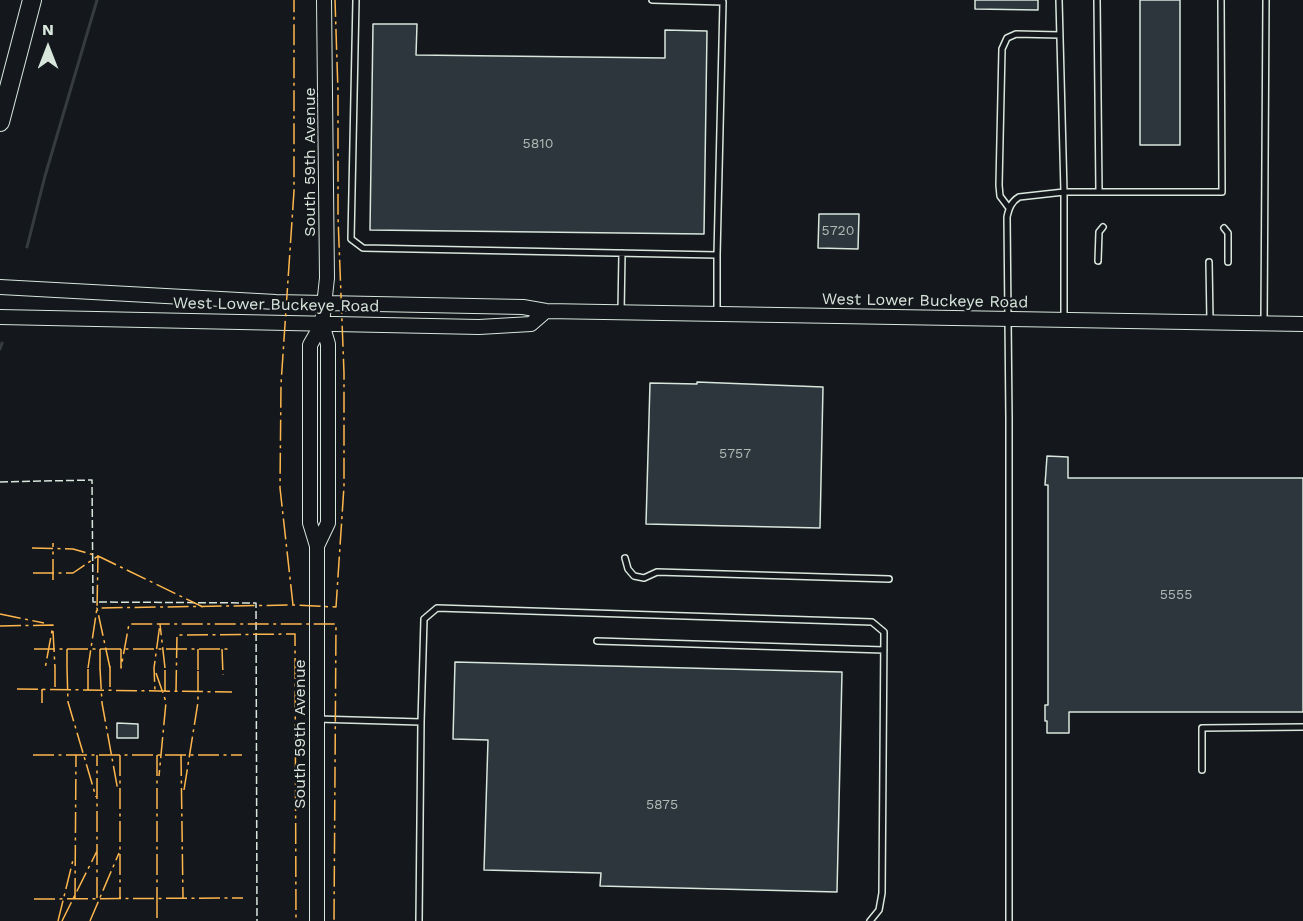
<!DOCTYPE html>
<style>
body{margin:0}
#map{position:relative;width:1303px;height:921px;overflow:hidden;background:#14181c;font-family:"Work Sans",sans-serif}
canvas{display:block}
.north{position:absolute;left:18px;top:18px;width:60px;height:60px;-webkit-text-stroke:4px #14181c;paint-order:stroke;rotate:0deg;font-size:16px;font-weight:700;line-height:24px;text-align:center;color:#d8e6dc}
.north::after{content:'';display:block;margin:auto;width:21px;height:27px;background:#d8e6dc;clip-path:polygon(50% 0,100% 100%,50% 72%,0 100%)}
</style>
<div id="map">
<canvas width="1303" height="921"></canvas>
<div class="north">N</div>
</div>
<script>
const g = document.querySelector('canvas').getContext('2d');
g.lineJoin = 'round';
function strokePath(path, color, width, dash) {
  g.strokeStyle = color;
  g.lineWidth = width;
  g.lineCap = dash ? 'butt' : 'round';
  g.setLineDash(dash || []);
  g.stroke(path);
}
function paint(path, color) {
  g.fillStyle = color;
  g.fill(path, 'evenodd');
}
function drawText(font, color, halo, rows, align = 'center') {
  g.font = font + ' "Work Sans",sans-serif';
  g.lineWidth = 4.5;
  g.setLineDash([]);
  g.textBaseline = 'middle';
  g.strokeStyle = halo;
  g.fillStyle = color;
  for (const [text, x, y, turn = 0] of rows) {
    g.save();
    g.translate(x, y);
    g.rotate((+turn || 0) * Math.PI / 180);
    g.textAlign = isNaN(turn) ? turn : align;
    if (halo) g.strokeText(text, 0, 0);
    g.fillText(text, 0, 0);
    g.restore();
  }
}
const stream = new Path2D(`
 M27,247L45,176L97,0
 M0,349L2,343`);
const building = new Path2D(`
 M975,0H1038V10L975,9Z
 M1140,0H1180V145H1140Z
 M373,24H417L416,55L665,58V30L707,31L704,234L370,230Z
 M819,214H859L858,249L818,248Z
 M697,382L823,387L820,528L646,524L650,383L697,384Z
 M1047,456L1068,457V478H1303V712H1069V733H1047V721H1045V705H1048V485H1045Z
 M455,662L842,672L837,892L600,886L601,873L484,870L488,740L453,739Z
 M117,723L138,724V738H117Z`);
const lane = new Path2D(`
 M356,0L351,239L363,248L717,255V312
 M652,0L723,2L717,255
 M1059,0L1064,192V318
 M1097,0L1099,192
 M1009,208L1000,196L999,185L1002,49L1007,38L1016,34L1060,35
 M1224,228L1228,233V262
 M1098,261L1099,232L1103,227
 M1209,262L1210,321
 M621,312L622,253
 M1264,322L1266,0
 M625,558L628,569L634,576L644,578L657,572L889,579
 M597,641L884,650
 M317,719L421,722L419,921
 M421,722L424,619L437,608L872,622L884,632L882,893L879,910L870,921
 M1202,770V728L1303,727
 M1009,921V419L1007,217C1009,208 1011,202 1019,197L1064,192H1222L1221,0`);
const secondary = new Path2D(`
 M0,287L276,302L523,307L546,311L1303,324
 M0,317L479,327L531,324L546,311
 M317,546L328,523V344L322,324L327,278L324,0
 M317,921V546L310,523V345L322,324`);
const highway = new Path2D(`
 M0,122L32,0`);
const fence = new Path2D(`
 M0,482L92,480L93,602L256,603L257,921`);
const power = new Path2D(`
 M32,548L73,549L98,556L203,607
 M33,573H73L98,556L97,608L88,668
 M53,580V543
 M293,605L280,488L281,384L294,191V0
 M0,614L44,623
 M0,626L53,625L45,669
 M53,631L55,668
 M34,649H231
 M121,649V668L129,624H160L154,668L155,691
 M198,649V670
 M222,649L223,675
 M55,666V690
 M110,666V690
 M67,668L68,702L96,797
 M100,668L102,703L118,791
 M110,668L97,608L293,605L336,607L344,486V373L338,217V92L335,0
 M165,668L160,624H336L334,921
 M67,669V649
 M100,670V649
 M156,673L166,702L159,776
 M17,689L232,692
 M42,689V703
 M88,690V666
 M165,691V667
 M176,691L177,635L295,634L296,921
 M33,755H242
 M120,755V898
 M157,755V898
 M181,755L183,898
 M184,790L198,702V668
 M157,897V921
 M97,898V755
 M34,899L243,898
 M75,899L76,755
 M58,921L73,860
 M62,921L97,851
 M90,921L119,853`);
const numberNames = [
 ["5810",538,144],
 ["5720",838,231],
 ["5757",735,454],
 ["5555",1176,595],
 ["5875",662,805]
];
const streetNames = [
 ["South 59th Avenue",310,162,-90],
 ["West Lower Buckeye Road",925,301,1],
 ["West Lower Buckeye Road",276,305,1],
 ["South 59th Avenue",300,734,-90]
];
strokePath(stream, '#363b3e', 3);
paint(building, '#2c363c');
strokePath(building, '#d8e6dc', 1.5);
strokePath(lane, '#d8e6dc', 8);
strokePath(secondary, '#d8e6dc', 16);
strokePath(highway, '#d8e6dc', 20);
strokePath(lane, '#14181c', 5);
strokePath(secondary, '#14181c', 14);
strokePath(highway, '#14181c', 18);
strokePath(fence, '#d8e6dc', 1.5, [8, 3]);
strokePath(power, '#ffb74d', 1.5, [21, 4.5, 3, 4.5]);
drawText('14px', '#adbab4', null, numberNames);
drawText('16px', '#d8e6dc', '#14181c', streetNames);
</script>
